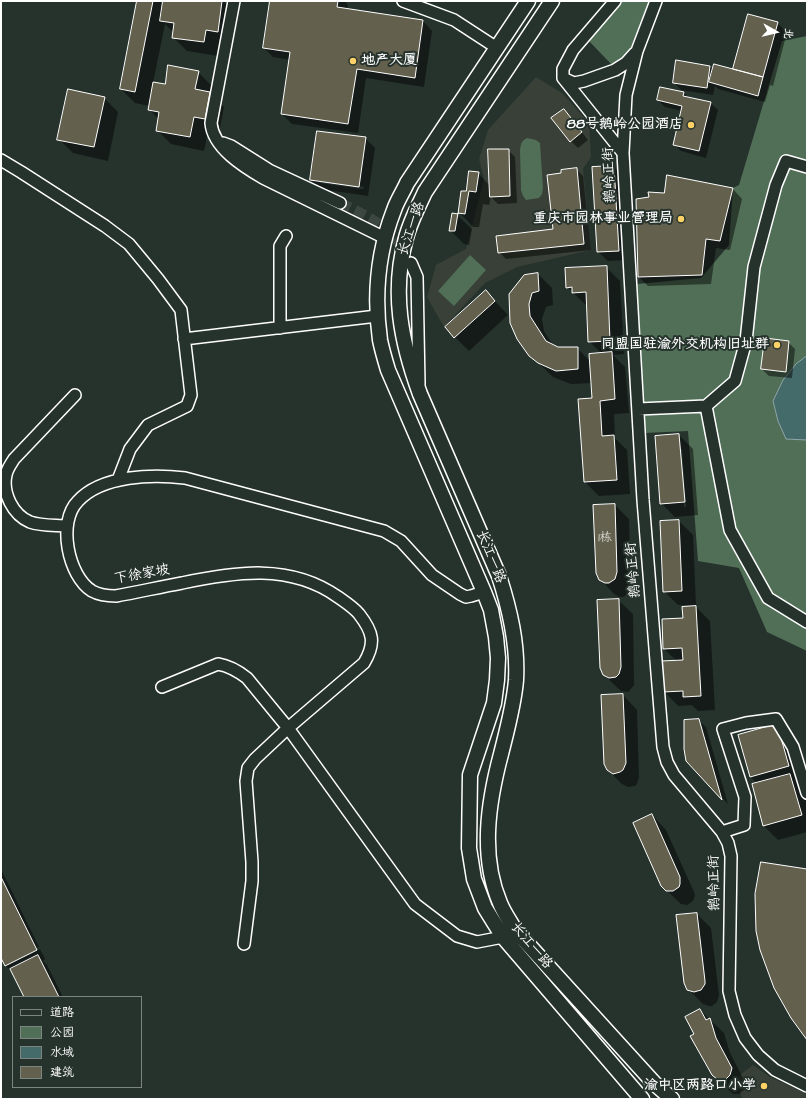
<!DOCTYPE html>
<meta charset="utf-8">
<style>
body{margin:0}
#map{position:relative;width:808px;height:1100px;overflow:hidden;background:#26332d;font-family:"Architects Daughter","LXGW WenKai TC",sans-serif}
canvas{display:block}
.frame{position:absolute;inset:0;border:2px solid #fff;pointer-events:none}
.legend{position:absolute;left:12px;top:996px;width:130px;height:92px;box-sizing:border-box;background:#26332d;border:1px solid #7d8581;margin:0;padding:5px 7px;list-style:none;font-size:12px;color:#fff}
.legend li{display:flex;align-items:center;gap:8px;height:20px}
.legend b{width:20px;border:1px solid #7d8581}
.north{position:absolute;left:756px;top:12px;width:40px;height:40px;-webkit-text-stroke:3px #26332d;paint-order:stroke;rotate:98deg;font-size:11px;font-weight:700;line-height:16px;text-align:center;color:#fff}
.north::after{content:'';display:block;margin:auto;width:14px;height:18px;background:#fff;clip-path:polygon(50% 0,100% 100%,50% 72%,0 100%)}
</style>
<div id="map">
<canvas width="808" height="1100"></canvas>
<div class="frame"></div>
<ul class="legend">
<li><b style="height:5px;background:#26332d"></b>道路</li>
<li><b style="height:11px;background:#516f57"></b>公园</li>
<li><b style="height:11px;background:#456a6a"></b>水域</li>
<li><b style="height:11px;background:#63604d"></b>建筑</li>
</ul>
<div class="north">北</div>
</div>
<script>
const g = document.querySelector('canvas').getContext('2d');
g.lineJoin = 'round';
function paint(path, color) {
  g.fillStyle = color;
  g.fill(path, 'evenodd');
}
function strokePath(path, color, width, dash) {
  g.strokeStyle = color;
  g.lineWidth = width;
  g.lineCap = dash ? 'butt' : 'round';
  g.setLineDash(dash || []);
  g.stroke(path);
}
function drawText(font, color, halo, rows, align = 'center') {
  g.font = font + ' "Architects Daughter","LXGW WenKai TC",sans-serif';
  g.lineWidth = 4;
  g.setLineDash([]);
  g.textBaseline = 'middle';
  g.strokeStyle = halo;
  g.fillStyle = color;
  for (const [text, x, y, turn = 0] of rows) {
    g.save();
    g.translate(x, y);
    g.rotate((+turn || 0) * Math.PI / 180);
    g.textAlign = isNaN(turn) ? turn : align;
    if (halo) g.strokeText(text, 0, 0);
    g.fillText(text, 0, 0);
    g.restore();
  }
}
const built = new Path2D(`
 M536,77L562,93L589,123L591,157L583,169L591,250L517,267L485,283L444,327L427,297L436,265L466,249L484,179L479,159L488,130Z
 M753,1065L770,1077L807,1094V1099H742L736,1078Z`);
const green = new Path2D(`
 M622,1H651L632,51L612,65L588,40Z
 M807,36V651L767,632L739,568L698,561L688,431L644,433L637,284L701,278L729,245L733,188L739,185L782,41Z
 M527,138L536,140L540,143L543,188L542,194L539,198L526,200L523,196L521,190L520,150C521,144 521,141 527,138Z
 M470,255L486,270L454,306L438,291Z`);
const water = new Path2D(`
 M807,356V440L786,439L778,421L773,401L783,380L796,364Z`);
const shadow = new Path2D(`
 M138,1H224V2L236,15L232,45L220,44L218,56L187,51L173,37L174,33L165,24L153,83L166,85L198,72L212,86L211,94L224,107L219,133L208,131L204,151L171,144L157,130L159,120L149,109V106L135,103L121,89Z
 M271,1H344L348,5L347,10L423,21L432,31L424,87L366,78L358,133L292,124L282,114L290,60L273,57L264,48Z
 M749,15L777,23L787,32L773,86L770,85L765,102L718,89L715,86L713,95L681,90L674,82L677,61L710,67L714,70H734Z
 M684,93L688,98L710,103L718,110L706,158L681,151L674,144L682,111L665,107L658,100Z
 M104,98L118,112L108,161L73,153L59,139Z
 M564,110L588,140L578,148L571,141Z
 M365,138L375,148L368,196L321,189L311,180ZM320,181L364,187L363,189L320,183Z
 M508,150L515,157L517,203L498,204L491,197L489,205L483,204L479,227H473L459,212L467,192L478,173L490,186Z
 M614,167L623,177L628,260L608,261L598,252Z
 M576,169L583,176L591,250L506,259L499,252L554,230L563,174Z
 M733,189L742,199L730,250L716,248L711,284L648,286L639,277L665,194Z
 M457,215L472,229L469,245L464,244L450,230Z
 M606,267L620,281L624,354L613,355L625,367L629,413L614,414L615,438L627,450L630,494L599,496L585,482L579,400L593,399L592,383L571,384L553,377L530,355L511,323L538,274L552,288L553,305L546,307L542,319L544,331L554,347L557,348H577L590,361L602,354L589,341L587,306L567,287Z
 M486,292L508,315L469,351L455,337Z
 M788,342L795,349L792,378L769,376L762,369Z
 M679,435L693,449L698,515L675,517L661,503ZM680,449H682L686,507H684Z
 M615,505L629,519L631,587L629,593L623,597H620L614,594L600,579Z
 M679,521L693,535L696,605H678L664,591Z
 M618,600L633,614L634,685L630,690L628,692L621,691L603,674Z
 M696,607L710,621L715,710L698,711L692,705L678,706L664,691L677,661L664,649L684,619Z
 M623,695L637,710L639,777L637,784L635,786L628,787L622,784L608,770Z
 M698,720L706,727L728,804L687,761Z
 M776,726L790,740L802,780L797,782L804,789L807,799V832L778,840L764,826L753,785L758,784L751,777Z
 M652,815L666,830L694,892L695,895L693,901L687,905L681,904L661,885Z
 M1,869L39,947L8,963V965L40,949L45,959L43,961L47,965L63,997H25L12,972L5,965L1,956Z
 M697,914L711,928L719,995L717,1002L712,1006H709L703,1004L688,989L677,916Z
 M700,1010L724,1033L730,1053L744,1080L745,1087L744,1090L739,1094H733L713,1075L696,1034Z`);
const building = new Path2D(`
 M137,1H153L135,92L120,89Z
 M163,1H222L218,32L206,30L204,42L172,38L174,23L160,21Z
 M270,1H338L337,7L423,20L415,78L357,69L348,124L281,114L290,52L263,48Z
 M748,14L778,22L763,77L733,69Z
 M676,60L710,66L707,88L673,83Z
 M714,64L763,77L758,96L709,82Z
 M168,65L199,71L195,89L210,92L205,119L194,117L190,137L156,131L159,112L148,110L153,82L165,84Z
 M660,87L684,92L683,96L711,102L699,151L673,145L682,106L657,100Z
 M68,89L105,97L94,147L57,140Z
 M564,109L582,132L570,142L551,118Z
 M317,131L366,137L359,187L310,180Z
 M488,149H509L510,196L490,197Z
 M614,166L619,251L597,252L592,167Z
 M577,168L584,244L498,253L496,236L553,229L547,175L561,173V170Z
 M469,171L479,172L476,192L469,191L465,214L458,213L455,231H449L452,213L458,214L461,191H466Z
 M667,175L733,188L720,241L706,239L702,275L638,277L636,199L649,197L648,192L664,193Z
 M607,266L610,341L588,342L586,292L572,293V287L566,288L565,268Z
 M538,273L539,291L532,293L529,304L530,316L546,341L558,347H578V369L556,371L538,363L529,356L517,339L510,323L509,294L524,275Z
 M486,290L495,301L454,338L445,327Z
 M765,338L789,341L786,372L761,369Z
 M612,352L615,399L600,401L602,436L614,435L617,480L584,482L578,399L592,398L589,354Z
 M679,434L685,502L660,504L655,436Z
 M615,504L617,572L615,579L609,583H605L599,580L596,573L593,505Z
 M679,520L682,591L663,592L660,521Z
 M619,599L621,667L619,674L616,677L609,678L603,675L600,668L597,600Z
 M696,606L701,696L683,697V691L663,692L661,661L683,660L682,648L663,649L662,619L683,618L682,607Z
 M623,694L626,763L623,770L620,772L613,774L607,770L604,764L601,695Z
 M699,719L722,800L686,761L684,749V720Z
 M777,724L789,766L750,777L738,735Z
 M790,774L802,815L763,826L752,784Z
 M652,814L680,877V884L679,887L673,891H666L661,886L633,823Z
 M761,862L807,869V1040L791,1018L774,988L760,950L756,931L755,894Z
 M1,877L37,950L5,966L1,958Z
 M697,913L705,981V984L701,990L694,992L687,990L684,983L676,915Z
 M38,955L59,997H24L10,969Z
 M700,1009L706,1020L710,1018L716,1038L732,1068L730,1075L725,1080H718L712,1075L690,1036L694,1034L685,1017Z`);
const minorTunnel = new Path2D(`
 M340,203C366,216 392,227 406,254`);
const minor = new Path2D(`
 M234,1L211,123C213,148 244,167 263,178L385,238
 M403,1L454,20L497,48
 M615,1L573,50L563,69V78L623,153
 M656,1L637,51L626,95L623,153L643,500L663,747L667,762L674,775L722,832L728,843L731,856L729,991L735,1015L745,1038L758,1055L775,1070L807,1086
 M563,78L574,83L584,81L615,70L626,63L635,53
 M223,143L231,146L269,170L340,203
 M1,160L21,172L105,226L129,244L158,279L181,310L191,395L187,406L148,425L130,449L118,480
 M411,263L417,277L419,384
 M280,328V246L286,236
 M184,339L377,316
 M706,406L730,530L768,598L807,622
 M638,409L706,406L735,381L746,341L754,267L776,185L786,161L807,167
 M67,526C55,525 41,526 30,522C13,515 2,493 6,475C7,469 11,464 14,459L75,395
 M162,687L218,664C230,666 238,671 247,678L288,728L415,904L457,936L477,942L503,937
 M722,832L744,825L745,797L723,729L746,723L776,719L793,747L807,793
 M244,944L252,881V862L246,781L248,768L255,759L288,728L364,663C376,643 373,632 359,614C353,607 345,602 338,597C290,563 235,572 182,583C160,587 138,592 116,596C108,596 99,595 92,591C68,576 57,522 78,501C102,475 153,474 185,478L384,531L401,541L432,575L460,594L466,597L471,596L484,592`);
const major = new Path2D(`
 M528,1L407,183C403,192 397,201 394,210C378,251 374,297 380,340C382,350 385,360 388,370L484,592L491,610L496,637L498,658L497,680L494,703L470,775L469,848L474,879L485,908L503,937L642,1099
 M552,1L425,192C418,207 410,222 406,238C391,292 401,342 420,394L499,576C510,610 518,644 516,680C514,705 507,730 501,754C488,803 480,856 500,903C504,913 510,921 515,930L655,1084L672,1099`);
const markers = [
 [353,61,4,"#ffd166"],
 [691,125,4,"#ffd166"],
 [681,219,4,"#ffd166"],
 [777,345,4,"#ffd166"],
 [764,1086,4,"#ffd166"]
];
const numberNames = [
 ["1栋",605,538]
];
const poiNames = [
 ["地产大厦",361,61,"left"],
 ["88号鹅岭公园酒店",683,125],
 ["重庆市园林事业管理局",673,219],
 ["同盟国驻渝外交机构旧址群",769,345],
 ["渝中区两路口小学",756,1086]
];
const streetNames = [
 ["鹅岭正街",610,175,-92],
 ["长江一路",412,229,-71],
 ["长江一路",490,557,68],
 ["鹅岭正街",634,570,-95],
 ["下徐家坡",142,575,-10],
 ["鹅岭正街",715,883,-91],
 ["长江一路",531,946,50]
];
paint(built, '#384037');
paint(green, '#516f57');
paint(water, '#456a6a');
strokePath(water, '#8fa6a6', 1);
paint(shadow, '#0007');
paint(building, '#63604d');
strokePath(building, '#fff', 1);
strokePath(minorTunnel, '#3c4742', 11, [11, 5.5]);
strokePath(minor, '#fff', 14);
strokePath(major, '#fff', 17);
strokePath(minor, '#26332d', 11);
strokePath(major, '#26332d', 14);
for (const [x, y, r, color] of markers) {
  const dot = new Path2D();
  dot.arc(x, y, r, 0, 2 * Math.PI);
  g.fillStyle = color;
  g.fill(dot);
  strokePath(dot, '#26332d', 1.5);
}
drawText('12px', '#d8d7d2', null, numberNames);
drawText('bold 14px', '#fff', '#26332d', poiNames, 'right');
drawText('14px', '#fff', '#26332d', streetNames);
</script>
